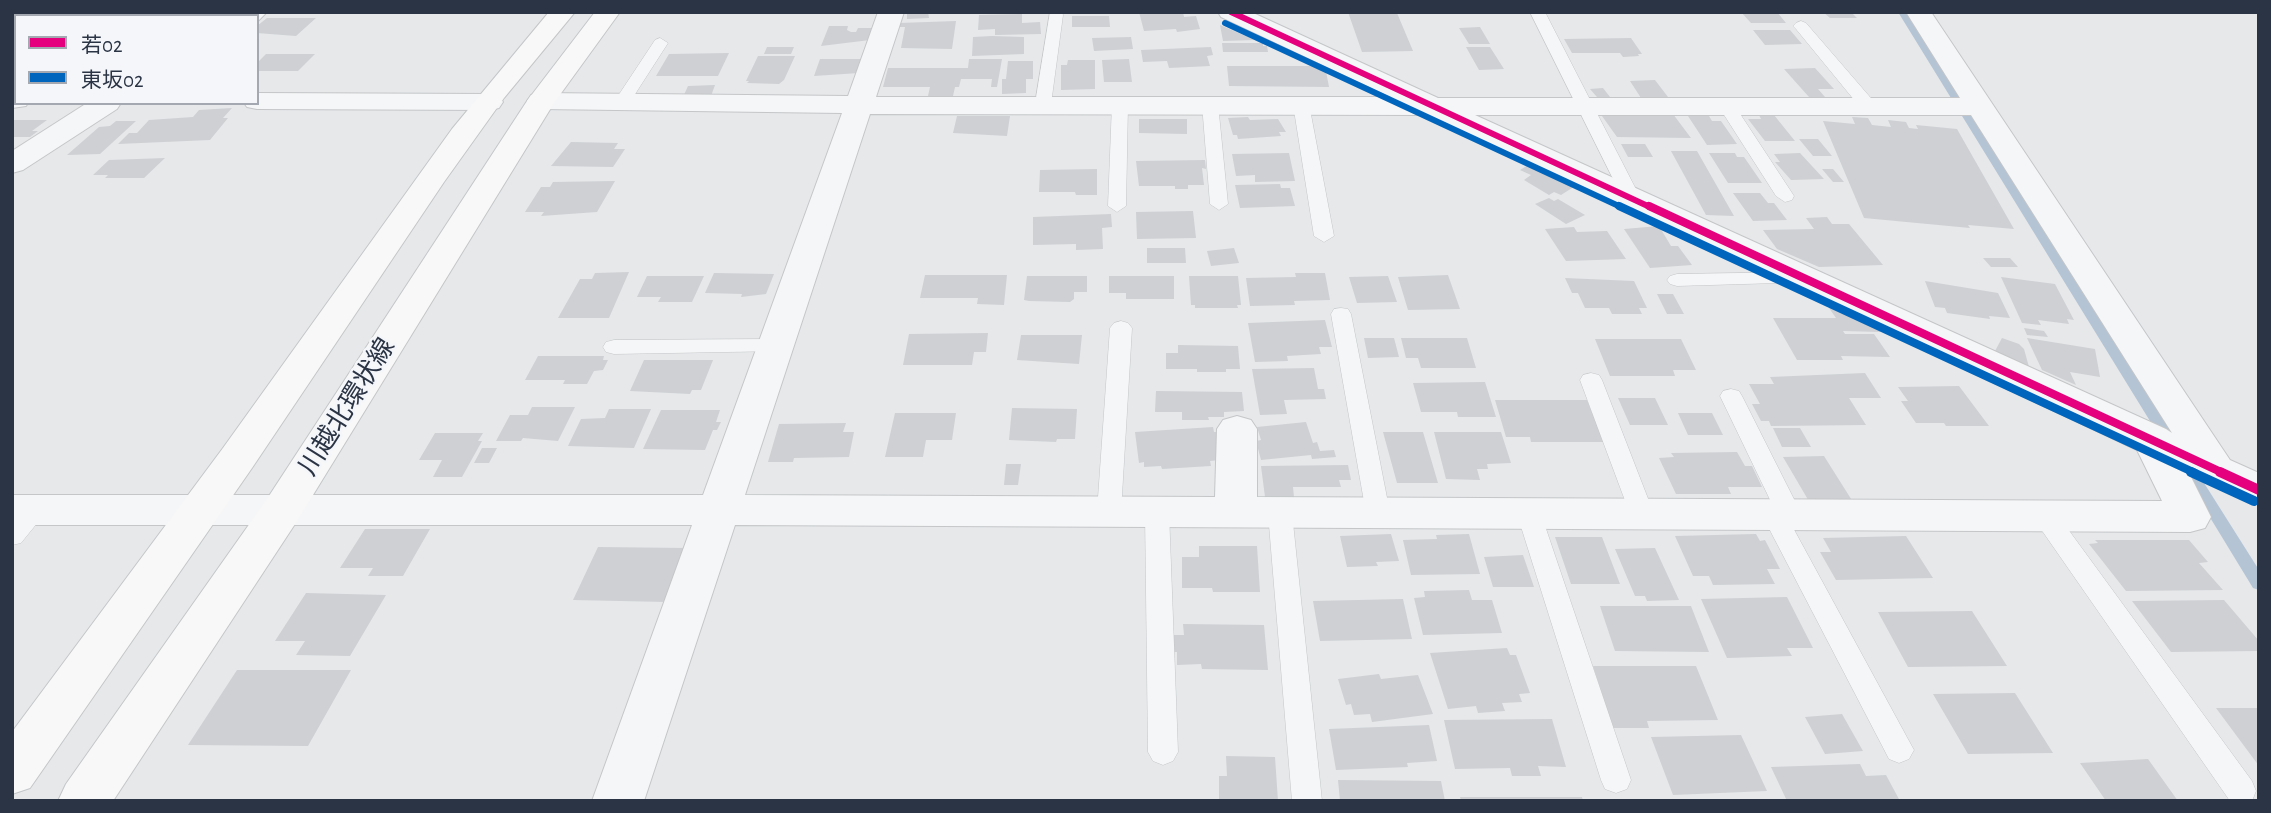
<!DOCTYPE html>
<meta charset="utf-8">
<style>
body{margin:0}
#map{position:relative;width:2271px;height:813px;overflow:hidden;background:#e6e8ea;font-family:"Alegreya Sans","Noto Sans JP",sans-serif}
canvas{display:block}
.frame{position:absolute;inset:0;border:14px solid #2b3445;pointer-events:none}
.legend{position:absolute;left:14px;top:14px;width:245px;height:91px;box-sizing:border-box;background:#f4f6f9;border:2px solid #a4a8b1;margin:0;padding:9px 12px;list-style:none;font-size:21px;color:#2b3445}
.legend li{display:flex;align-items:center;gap:14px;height:35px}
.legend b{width:35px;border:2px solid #a4a8b1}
</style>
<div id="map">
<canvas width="2271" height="813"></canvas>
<div class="frame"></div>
<ul class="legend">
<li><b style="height:9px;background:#e5007d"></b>若02</li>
<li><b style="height:9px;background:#0065bd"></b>東坂02</li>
</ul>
</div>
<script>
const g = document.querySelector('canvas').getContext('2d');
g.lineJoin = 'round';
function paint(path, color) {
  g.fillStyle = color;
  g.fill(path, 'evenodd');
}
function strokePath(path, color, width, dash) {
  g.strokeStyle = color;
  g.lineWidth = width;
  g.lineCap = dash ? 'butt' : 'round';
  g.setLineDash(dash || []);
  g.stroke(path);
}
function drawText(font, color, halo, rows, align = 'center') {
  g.font = font + ' "Alegreya Sans","Noto Sans JP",sans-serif';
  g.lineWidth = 5;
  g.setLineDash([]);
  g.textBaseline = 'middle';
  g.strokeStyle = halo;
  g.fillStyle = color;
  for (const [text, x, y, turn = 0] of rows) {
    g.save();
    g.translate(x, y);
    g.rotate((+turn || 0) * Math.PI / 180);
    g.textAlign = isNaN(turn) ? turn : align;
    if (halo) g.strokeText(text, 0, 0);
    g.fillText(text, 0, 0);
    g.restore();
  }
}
const stream = new Path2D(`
 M1898,12H1907L2176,439L2178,443L2176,447H2166Z
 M2182,455L2187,456L2259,570V590L2253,588L2175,460Z`);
const building = new Path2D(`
 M907,12H928L929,18L907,19Z
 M1139,12H1183L1184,17L1196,16L1200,29L1177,32L1176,29L1144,31Z
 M1348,12L1397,13L1413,51L1362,52Z
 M1741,12H1777L1786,23H1751Z
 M1823,12H1851L1857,18H1830Z
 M1022,14V23L1040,22L1041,34L995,35V29L978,30L979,15Z
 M1072,16H1109L1110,27H1072Z
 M267,18H316L296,36L257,33V26Z
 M956,21L952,49L901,48L905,27H898L899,23Z
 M1220,25L1255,40L1223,41Z
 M829,26H848L847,30L851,32H856L858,28H874L870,40L821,46Z
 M1480,27L1490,44H1469L1459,28Z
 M1753,30H1790L1802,44L1765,45Z
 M992,36L1024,37V54L972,56L973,37Z
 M1131,37L1133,49L1094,51L1092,38Z
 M1631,38L1642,54H1638L1639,56L1623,57L1620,53H1572L1564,39Z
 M1222,43H1263V46H1267L1268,52H1223Z
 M767,47H794L791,54H764Z
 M1211,47L1213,55L1207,56L1210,66L1169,68L1167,61L1143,62L1141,50Z
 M1466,47H1490L1504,69L1479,70Z
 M729,53L718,76H656L669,54Z
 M266,54H315L298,71H257V63Z
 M758,56H795L784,80L779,84L747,83L749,81H746Z
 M820,59H863L859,73L814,76Z
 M969,59H1002L997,87H991L992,79H961L959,87H955L953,96H928L930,87H883L888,68H968Z
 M1129,59L1132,82H1104L1102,60Z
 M1068,60H1095V89L1061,90V65H1067Z
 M1008,61H1033V79H1026V93L1002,94V79H1006Z
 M1227,66H1325L1329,87L1229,86Z
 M1815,68L1834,89H1818L1825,97H1809L1784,69Z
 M1655,80L1668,97L1641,98L1630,81Z
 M715,85L711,96L683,97L688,86Z
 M1603,88L1610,97H1597L1590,89Z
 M232,108L223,118H228L210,140L118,144L129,133H137L149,120L193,117L199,110Z
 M1673,114L1691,138L1617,137L1602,116Z
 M1759,115H1774L1795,141H1765L1748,119H1761Z
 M957,116H1010L1007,136L953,133Z
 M1688,116H1709L1712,121H1721L1737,144L1707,145Z
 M1248,117L1250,120L1278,119L1286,132H1279L1281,136L1238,139L1237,135H1233L1228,118Z
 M1852,117L1868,118L1872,125L1891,127L1888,120L1906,122L1909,128L1918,129L1916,125L1957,129L2014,229L1968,225L1970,228L1864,218L1823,121L1855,124Z
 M1139,119H1187V134L1139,133Z
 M12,120H47L32,131H38L30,137H12Z
 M116,121H136L100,154L67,155L99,127L110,126Z
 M1799,139H1818L1832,156H1813Z
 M571,142L618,143L614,149H625L613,167L551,166Z
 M1621,144H1645L1653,157H1628Z
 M1671,151H1697L1734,216L1706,215Z
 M1289,153L1295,181L1255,182V175L1236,176L1232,154Z
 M1709,153H1735L1737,157H1744L1762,183H1728Z
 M1800,153L1824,179L1791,180L1775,162H1780L1774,154Z
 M165,158L144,178H105L108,175H93L109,160Z
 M1205,160L1206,169L1202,168L1204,185H1188V189H1175V186H1139L1136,161Z
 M1533,162L1580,183L1561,195L1554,192L1549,195L1524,180L1531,175L1520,170Z
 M1097,169V195H1076L1075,192H1039L1040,170Z
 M1822,169H1833L1844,182H1833Z
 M615,181L597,212L541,216L544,212H525L541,187H550L553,182Z
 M1280,184L1281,188H1290L1295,206L1240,208L1235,185Z
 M1733,193H1760L1768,203H1774L1787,220L1753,221Z
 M1549,198L1554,201L1558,199L1585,215L1566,224L1535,204Z
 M1193,211L1196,238L1137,239L1136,212Z
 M1111,214L1112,227L1102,228L1103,249L1076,250V244L1033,245V217Z
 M1827,217L1832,224H1849L1883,265L1819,267L1777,249L1763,230L1814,229L1806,218Z
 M1659,226L1671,246H1678L1692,265L1650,268L1624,229Z
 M1574,227L1577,232L1607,231L1626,259L1566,261L1545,229Z
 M1147,248H1185L1186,263H1147Z
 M1234,248L1239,263L1211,266L1207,251Z
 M1983,258H2010L2018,267H1991Z
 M629,272L609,318H558L580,279H592L595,273Z
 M714,273L774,274L766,294L741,297L742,294L705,293Z
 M1295,273H1325L1330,300L1294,301L1295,305L1250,306L1246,278L1296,277Z
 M925,275H1007L1004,305L977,304L978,298H920Z
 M1448,275L1460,309L1408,310L1398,277Z
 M647,276H704L692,302H658L661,297H637Z
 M1027,276H1087V292H1074V299L1070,302L1029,301L1024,300Z
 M1109,276H1174V299H1126V293H1109Z
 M1189,276H1238L1241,305H1237L1238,308H1195V305H1191Z
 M1388,276L1397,302L1357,303L1349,277Z
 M2001,277L2055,284L2074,320L2067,319L2069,324L2038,320L2041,325L2022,323Z
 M1565,278L1634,281L1647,308H1639L1642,314H1612L1609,308H1585L1578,293H1572Z
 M1925,281L1998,293L2010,318L1989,316L1990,319L1947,313L1945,308L1935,307Z
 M1657,294H1673L1684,314H1667Z
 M1829,308H1853L1871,317L1881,332L1843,331L1845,334H1874L1890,357L1841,356L1843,360H1797L1773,318H1836Z
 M1325,320L1332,347H1319L1321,354L1287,356L1288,361L1255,362L1248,323Z
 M2024,328L2044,331L2048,337L2027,335Z
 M988,333L986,352H974L972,365H903L909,334Z
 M1021,335H1082L1079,364L1017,360Z
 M1364,338H1394L1399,357L1368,358Z
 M1401,338H1467L1476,368H1421L1418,358H1406Z
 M2002,338L2019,344L2024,349L2029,367L1995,351Z
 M2027,338L2095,349L2100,377L2070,372L2076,385L2042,370Z
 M1595,339H1681L1696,370H1673L1675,376H1610Z
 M1178,345L1238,346L1240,369H1226V372H1197V369H1166V353H1178Z
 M538,356H604L603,360H608L603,370L594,371L587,384H563L565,380H525Z
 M644,360H713L701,390H692L690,394L630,391Z
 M1314,368L1318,389H1324L1326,399L1284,400L1287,414L1260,415L1252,369Z
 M1865,373L1881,398H1849L1866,425L1771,426L1769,421H1761L1752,404H1760L1749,384H1774L1770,377Z
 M1485,382L1496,417H1458L1457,412H1421L1413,383Z
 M1959,386L1989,426H1946L1944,423H1916L1901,401H1908L1898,387Z
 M1156,391L1242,392L1244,411L1224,412V417H1208L1209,420H1182V412H1155Z
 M1618,398H1655L1668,425H1630Z
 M1495,400H1587L1604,442H1531L1530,437H1506Z
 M532,407H575L558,441L523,438L521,441H496L510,415H528Z
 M1012,408L1077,409L1075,439H1057L1056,442L1009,440Z
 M609,409H651L634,448L568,446L581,419L605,418Z
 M661,410H720L716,422H721L717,430H713L705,450L643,449Z
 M895,413H956L952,440H926L923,457H885Z
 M1678,413H1712L1723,435H1688Z
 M1306,422L1313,443L1317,442L1320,451L1334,450L1336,457L1312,459L1311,455L1261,460L1256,441L1261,440L1257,427Z
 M846,423L843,432H854L849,457L794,458L793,462H768L779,424Z
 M1213,427L1214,432H1221L1223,442L1216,443L1220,460L1210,461L1211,466L1162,469L1161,466L1144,467V462L1139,463L1135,432Z
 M1773,428H1800L1811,447H1782Z
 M1383,432H1423L1438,483H1397Z
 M1434,432H1501L1511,463L1487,464L1488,469H1477L1480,480L1446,479Z
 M435,433H483L478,441H482L462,477H433L442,460H419Z
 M482,448H497L489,463H474Z
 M1737,452L1745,466H1752L1762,487H1728L1731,494H1676L1659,458L1674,457L1671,453Z
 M1824,456L1853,502L1810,503L1783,457Z
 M1006,464H1021L1018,485H1004Z
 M1348,465L1351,480H1339L1341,487H1293L1294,497H1265L1261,466Z
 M365,529H430L403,576H368L373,568H340Z
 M1391,534L1399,561L1376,562L1378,566L1347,567L1340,536Z
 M1469,534L1480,574L1411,575L1403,540L1437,539L1436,535Z
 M1756,534L1760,541L1765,540L1780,569H1767L1775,584L1713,585L1709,576H1693L1675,536Z
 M1906,536L1933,578L1836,580L1820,552H1831L1823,538Z
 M1555,537H1602L1620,584H1571Z
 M2095,540H2189L2208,562L2199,563L2223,590L2126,591L2089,544L2098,543Z
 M1199,546H1257L1260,592H1213L1212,588H1182V557H1199Z
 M598,547L687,548L667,602L573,600Z
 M1655,548L1679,600L1647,601L1645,596H1635L1615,549Z
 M1523,555L1534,587H1493L1484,557Z
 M1469,590L1472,600H1492L1502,633L1423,635L1414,598L1425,597L1424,591Z
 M306,593L386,595L350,656L296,655L305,641H275Z
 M1787,597L1813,648H1787L1792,656L1727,658L1701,599Z
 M1403,599L1412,639L1320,641L1313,601Z
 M2224,600L2259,641V651L2171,652L2132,601Z
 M1600,606H1691L1709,652L1615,651Z
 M1972,611L2007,666L1908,667L1878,612Z
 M1183,624L1264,625L1268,670L1202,669L1201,664L1177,665V652H1169V635H1184Z
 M1507,648L1510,655H1516L1530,693L1519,694L1522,702L1502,703L1505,711L1478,713L1476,706L1448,709L1430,653Z
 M1593,666H1696L1718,720L1647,721L1649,728H1613Z
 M237,670H351L308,746L188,745Z
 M1379,674L1381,679L1418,675L1433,714L1372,722L1370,714L1354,715L1351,704L1346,705L1338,679Z
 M2015,693L2053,753L1968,754L1933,694Z
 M2216,708H2259V766Z
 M1842,714L1863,751L1825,754L1805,717Z
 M1552,719L1566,767L1538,766L1541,776H1512L1510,768L1455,769L1444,720Z
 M1429,725L1437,761L1407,763L1408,767L1336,770L1329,729Z
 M1741,735L1767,791L1673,795L1651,737Z
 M1226,756L1275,757L1278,801H1219V776H1227Z
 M2148,759L2178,801H2106L2080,763Z
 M1860,764L1866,776L1886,775L1900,801H1787L1771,767Z
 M1338,780L1441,781L1445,801H1340Z
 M1460,797H1582L1583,801H1461Z`);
const lane = new Path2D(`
 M1050,12H1062L1063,15L1051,104L1043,109L1035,104Z
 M1530,12H1545L1640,197L1638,201L1631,203L1622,197Z
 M1801,21L1806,23L1876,104L1878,108L1876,112H1864L1796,29L1793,26L1796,23Z
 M660,38L668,43L630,102L622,107L616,106L614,102L655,40Z
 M1120,99L1128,104L1126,206L1117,212L1108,206L1112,104Z
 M1210,99L1218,104L1228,204L1219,210L1210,204L1202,104Z
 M1301,99L1309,104L1334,236L1324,242L1314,236L1293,104Z
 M1727,102L1733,103L1794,196L1792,200L1785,202L1776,196L1719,107Z
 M1804,272L1811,274L1814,278L1811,282L1677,286L1670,284L1667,280L1670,276L1677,274Z
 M1341,308L1348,309L1351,314L1390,513L1387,519L1378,522L1369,519L1366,513L1331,314L1334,309Z
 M1121,321L1128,323L1132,328L1121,512L1118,518L1109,521L1100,518L1097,512L1110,328L1114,323Z
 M775,339L783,341L786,346L783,351L614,354L606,352L603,347L606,342L614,340Z
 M1591,373L1599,375L1602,380L1654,514L1651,520L1642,523L1633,520L1630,514L1580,380L1583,375Z
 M1731,389L1739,391L1742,396L1802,515L1799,521L1791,524L1909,741L1914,750L1909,759L1899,763L1889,759L1762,515L1765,509L1773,506L1720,396L1723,391Z
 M35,502L44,505L47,511L21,543L12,545V519L26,505Z
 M1157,503L1166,506L1169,512L1178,752L1173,761L1163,765L1153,761L1148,752L1145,512L1148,506Z
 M1280,504L1289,507L1292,513L1322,801H1292L1268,513L1271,507Z
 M1529,505L1538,508L1541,514L1631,780L1627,789L1616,793L1605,789L1601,780L1517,514L1520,508Z
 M2045,507L2054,510L2252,781L2256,791L2252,801H2230L2036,522L2033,516L2036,510Z`);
const street = new Path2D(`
 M239,12H267L257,22V16H237Z
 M878,12H904L876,97H1391L1221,17L1218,12H1251L1438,98H1960L1906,12H1931L2230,460L2259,473V505L2190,475L2211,517L2205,528L2190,532L735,525L644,801H592L692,525H12V495H703L842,113L541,109L531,107L527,101L531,95L541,93L848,96ZM870,114L1427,115L2137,450L2162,501L1257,497V429L1251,420L1237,416L1223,420L1217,429L1215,497L745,495ZM1475,115H1971L2172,433L2166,429Z
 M12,92H16V103H28L26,106L12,108Z
 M257,93L489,94L499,96L503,102L499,108L489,110L257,109L247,107L244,103H257Z
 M87,103H121L117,109L23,170L12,173V151Z`);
const secondary = new Path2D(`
 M549,12H575L504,98L444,182L252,468L30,788L12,794V732L223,448L452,129Z
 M595,12H620L554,103L297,521L113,801H58L66,784L267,499L527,101Z`);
const bus1Far2 = new Path2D(`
 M1231,12L1652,208`);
const bus1Far1 = new Path2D(`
 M1649,206L2223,473`);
const bus1 = new Path2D(`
 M2220,472L2259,490`);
const bus2Far2 = new Path2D(`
 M1225,23L1623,208`);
const bus2Far1 = new Path2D(`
 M1619,206L2195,473`);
const bus2 = new Path2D(`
 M2191,472L2254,501`);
const streetNames = [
 ["川越北環状線",347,407,-58]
];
paint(stream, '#b4c4d5');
paint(building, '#ced0d3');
strokePath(lane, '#c4c6c8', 1);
strokePath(street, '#c4c6c8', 2);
strokePath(secondary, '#c4c6c8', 2);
paint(lane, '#f5f6f7');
paint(street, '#f5f6f7');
paint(secondary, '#f8f8f8');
strokePath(bus1Far2, '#e5007d', 6);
strokePath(bus1Far1, '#e5007d', 8);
strokePath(bus1, '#e5007d', 10);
strokePath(bus2Far2, '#0065bd', 6);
strokePath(bus2Far1, '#0065bd', 8);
strokePath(bus2, '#0065bd', 10);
drawText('26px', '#2b3445', '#f4f6f9', streetNames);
</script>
